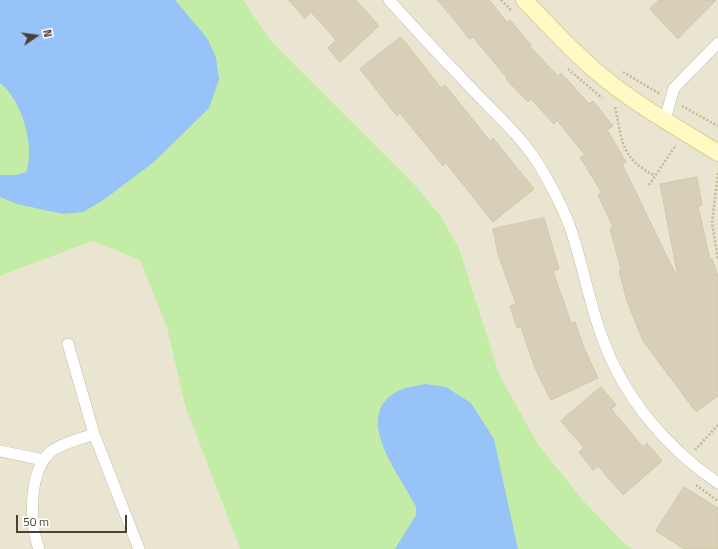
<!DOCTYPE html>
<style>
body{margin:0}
#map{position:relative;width:718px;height:549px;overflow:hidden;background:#f4f1e4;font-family:"Titillium Web",sans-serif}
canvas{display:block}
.north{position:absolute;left:16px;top:16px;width:40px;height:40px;-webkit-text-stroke:3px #fff;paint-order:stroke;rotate:77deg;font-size:11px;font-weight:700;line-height:16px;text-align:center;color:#474233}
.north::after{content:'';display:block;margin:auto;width:14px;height:18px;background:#474233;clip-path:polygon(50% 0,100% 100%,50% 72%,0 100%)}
.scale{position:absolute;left:16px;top:515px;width:111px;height:18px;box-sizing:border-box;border:2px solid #474233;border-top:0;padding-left:5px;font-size:12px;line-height:14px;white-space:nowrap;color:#474233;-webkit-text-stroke:3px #fff;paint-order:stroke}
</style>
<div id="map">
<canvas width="718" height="549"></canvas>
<div class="north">N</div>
<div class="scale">50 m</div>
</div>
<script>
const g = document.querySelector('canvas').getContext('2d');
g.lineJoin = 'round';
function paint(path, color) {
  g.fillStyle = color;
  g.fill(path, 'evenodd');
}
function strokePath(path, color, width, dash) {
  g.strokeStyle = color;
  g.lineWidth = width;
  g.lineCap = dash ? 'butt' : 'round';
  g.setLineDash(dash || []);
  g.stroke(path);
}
const residential = new Path2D(`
 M243,0H718V549H632L625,544L583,500L538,444L500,376L459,248L440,215L414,184L271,41Z
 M93,241L140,259L167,328L185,406L240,549H0V276Z`);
const green = new Path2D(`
 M0,0H243L271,41L414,184L440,215L459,248L500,376L538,444L583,500L625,544L632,549H240L185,406L167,328L140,260L93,241L0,276Z`);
const water = new Path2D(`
 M0,0H175L207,38L216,57L219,80L209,108L154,162L102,201L83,212L63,214L17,204L0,197V175H16L26,172C36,148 21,98 0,83Z
 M425,384L446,387L471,403L494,439L518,549H395L416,515V507C402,477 351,418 396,392C404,387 417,386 425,384Z`);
const building = new Path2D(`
 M289,0H356L379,26L340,62L328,48L336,40L311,12L305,18Z
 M438,0H489L507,22L510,20L531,45L529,46L558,76L561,73L589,104L593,101L613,126L607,130L626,162L622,164L675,273L677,272L660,184L697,177L702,205L698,206L710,259L712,258L718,277V396L696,412L643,341L627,301L619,271L621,270L610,228L613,227L598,195L602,193L580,157L585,155L557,120L554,124L531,99L528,102L506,79L507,78L473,37L470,39Z
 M659,0H716L678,39L650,9Z
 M401,37L441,88L445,85L490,141L493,138L534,189L493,222L446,163L443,166L400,113L397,116L360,69Z
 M544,218L559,269L553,271L571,323L575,322L584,348L598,378L551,400L535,368L521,327L517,328L510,306L516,304L498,254L493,229Z
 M601,387L616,405L611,409L643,447L647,443L662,461L623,495L598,466L593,470L579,452L584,448L561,421Z
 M684,487L718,508V549H684L656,531Z`);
const path = new Path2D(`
 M501,0L512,11
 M568,69L602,98
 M623,72L660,94
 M682,106L718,126
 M615,107C623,143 620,157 655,176
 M718,173L712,223L718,260
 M649,185L676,145
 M695,450L718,425
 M696,485L718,501`);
const street = new Path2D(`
 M389,0C416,30 443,59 471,88C496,114 524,139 542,170C553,189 564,209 571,230C583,265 589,302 602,337C623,396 666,448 718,483
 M665,119L674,88L718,43
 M68,344L94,434L139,549
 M0,451L43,460
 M39,549C29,523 28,468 53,450C65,442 80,439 94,434`);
const secondary = new Path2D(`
 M524,0C550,26 574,54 603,77C638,106 680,129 718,153`);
paint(residential, '#e9e5d1');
paint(green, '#c3eda7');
paint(water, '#98c3f9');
paint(building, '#d7cfb8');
strokePath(building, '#d2c9aa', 1);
strokePath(street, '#c3bea8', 12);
strokePath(secondary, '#d9d18d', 18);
strokePath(path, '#c4ba95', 2.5, [2, 2]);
strokePath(street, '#fff', 11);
strokePath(secondary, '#fff9c3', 16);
</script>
